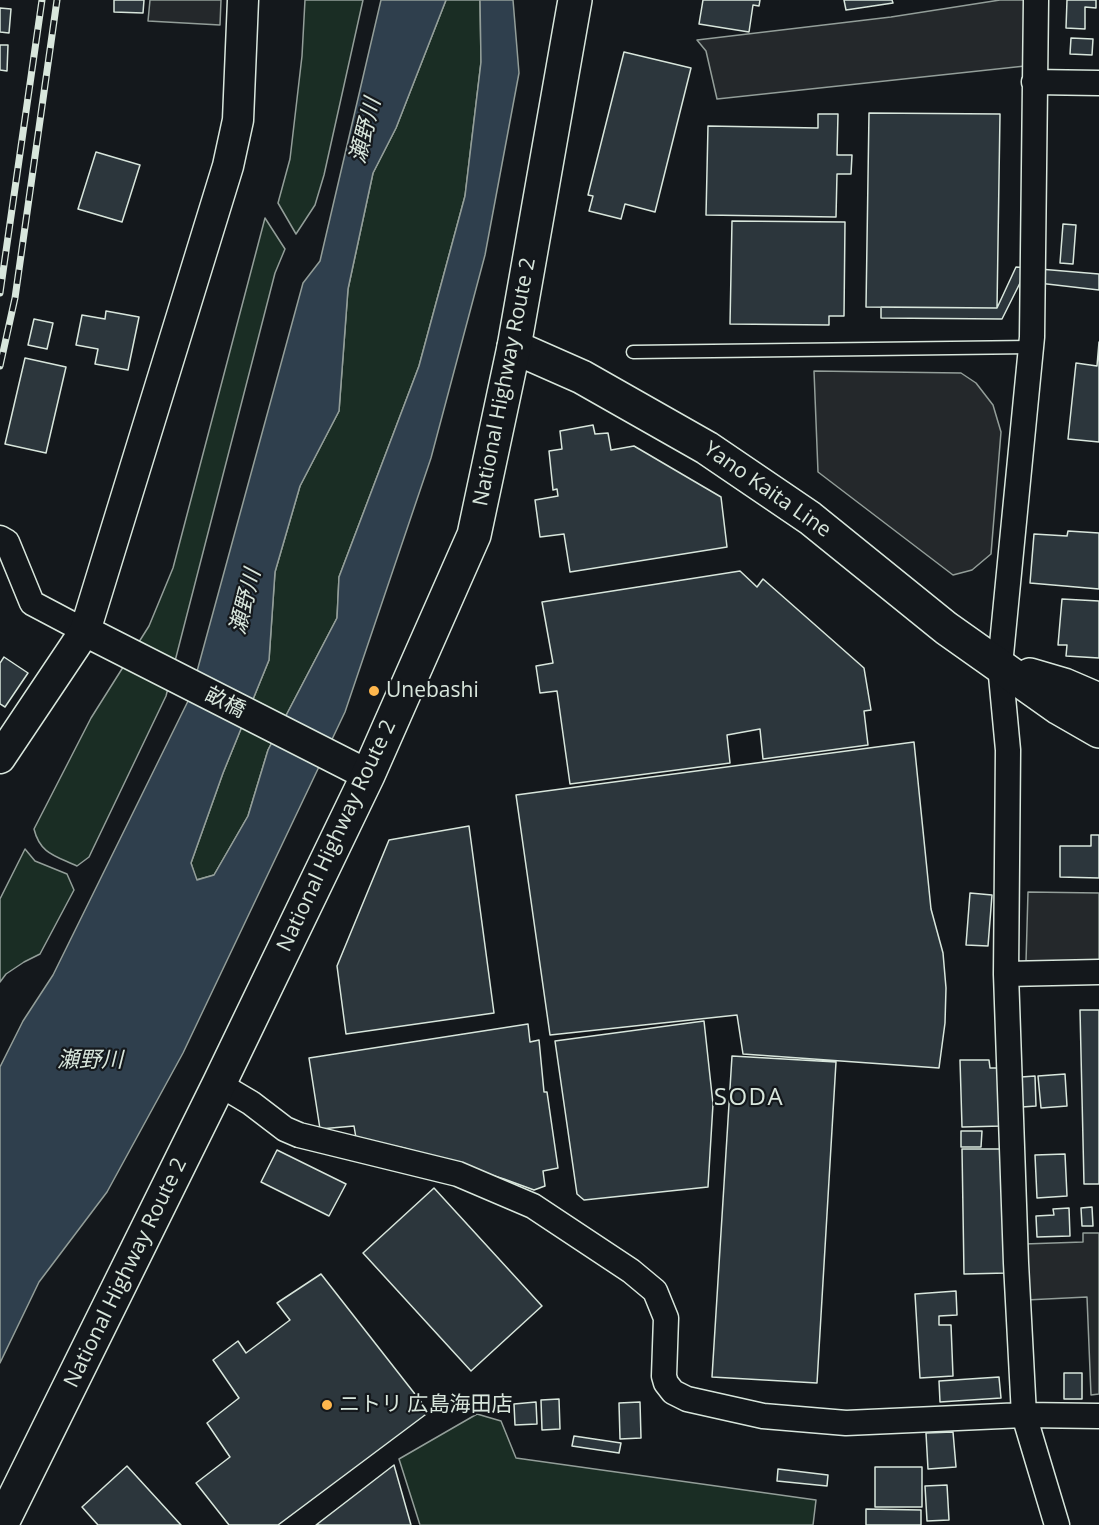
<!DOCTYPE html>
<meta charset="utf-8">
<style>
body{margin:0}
canvas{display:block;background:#14181c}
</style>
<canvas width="1099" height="1525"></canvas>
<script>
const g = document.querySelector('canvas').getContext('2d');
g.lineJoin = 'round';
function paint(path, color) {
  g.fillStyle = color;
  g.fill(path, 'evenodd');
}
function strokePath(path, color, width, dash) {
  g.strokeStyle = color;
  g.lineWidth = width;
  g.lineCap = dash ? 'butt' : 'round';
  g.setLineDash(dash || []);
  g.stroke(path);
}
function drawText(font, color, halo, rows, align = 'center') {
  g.font = font + ' "Open Sans","Noto Sans JP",sans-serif';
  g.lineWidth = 4.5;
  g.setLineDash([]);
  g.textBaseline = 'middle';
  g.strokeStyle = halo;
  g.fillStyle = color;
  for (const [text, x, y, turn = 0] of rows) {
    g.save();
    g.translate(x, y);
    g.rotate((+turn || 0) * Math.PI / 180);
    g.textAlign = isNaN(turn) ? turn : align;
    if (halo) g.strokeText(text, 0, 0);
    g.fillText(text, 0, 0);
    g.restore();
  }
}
const green = new Path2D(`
 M305,0H363L324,175L315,205L296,234L278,203L290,159L302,56Z
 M446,0H480L481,62L465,196L419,366L339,577L337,618L268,750L248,816L214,875L196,880L191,863L223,773L269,660L275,572L300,486L339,411L348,289L373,173L396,128Z
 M265,218L285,249L275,273L166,696L89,857L77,866C56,856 40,854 34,829L91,718L149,626L173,568Z
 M25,849L35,861L67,874L74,890L40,954L24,962L6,974L0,982V899Z
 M477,1414L501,1421L516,1458L816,1500L813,1525H420L399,1459Z`);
const parking = new Path2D(`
 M150,0H221L220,25L148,21Z
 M1000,0H1026L1025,66L717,99L706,51L697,40L891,17Z
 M814,371L961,373L976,383L993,405L1001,432L991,554L972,570L953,575L818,472Z
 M1028,892L1099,893V960L1026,962Z
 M1083,1233H1099V1394L1091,1395L1087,1297L1026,1300L1024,1244L1083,1242Z`);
const water = new Path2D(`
 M381,0H446L396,128L373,173L348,289L339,411L300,486L275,572L269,660L223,773L191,863L197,880L214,875L248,816L268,750L337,618L339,577L419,366L465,196L481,62L480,0H513L519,73L485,255L431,458L345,712L183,1053L107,1192L39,1282L0,1363V1067L23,1021L53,975L190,697L303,283L320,261Z`);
const building = new Path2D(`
 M114,0H144L143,13L114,12Z
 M703,0H760L759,6L753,5L749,32L699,24Z
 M844,0H892L893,3L846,10Z
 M1067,0H1096V8L1085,7V29L1066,28Z
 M0,8L11,9L9,33L0,32Z
 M1071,38L1093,39L1092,55L1070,54Z
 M0,45H8L7,71L0,70Z
 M624,52L691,68L655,212L625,204L621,219L589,211L593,196L588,195Z
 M869,113L1000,114L997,308L866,307Z
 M818,114H838L837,155H852L851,174H837L836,217L706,215L708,126L818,128Z
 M96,152L140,165L122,222L78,209Z
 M732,221L845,222L844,316H829V325L730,324Z
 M1063,224L1076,225L1073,264L1060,263Z
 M1016,267L1099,274V290L1021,281L1002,319L881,318V307L997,308Z
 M106,311L139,317L128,370L95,364L98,349L76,345L82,315L105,319Z
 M34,319L53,323L47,349L28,345Z
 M1099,342V442L1068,439L1076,363L1097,366Z
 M25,358L66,367L46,453L5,444Z
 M593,425L595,434L608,433L611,450L634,446L721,497L727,547L570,572L564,534L540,537L535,500L558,496L557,489L553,490L549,451L562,449L560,431Z
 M1068,531L1099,533V589L1030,583L1034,534L1067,536Z
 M740,571L757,587L763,579L864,668L871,710L864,711L868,745L763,759L760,729L727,735L730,763L570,784L557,691L540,693L536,666L553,663L542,602Z
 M1062,599L1099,601V658L1066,656L1067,645H1058Z
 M4,657L28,673L5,707L0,704V663Z
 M914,742L931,909L943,953L946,988L945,1023L939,1068L743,1054L737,1015L550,1035L516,795Z
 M469,826L494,1013L346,1034L337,966L389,840Z
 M1091,835H1099V878L1060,877V846H1091Z
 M970,893L992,895L988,946L966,945Z
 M1080,1010H1099V1184H1084Z
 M704,1021L713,1104L708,1187L584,1200L577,1194L555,1041Z
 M528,1024L530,1042L539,1040L544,1092H547L558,1168L543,1171L545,1186L534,1190L504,1179L404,1148L356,1138L354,1126L320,1129L309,1058Z
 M732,1056L836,1062L817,1383L712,1377Z
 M960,1060H989L990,1068H1001L1002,1126L962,1127Z
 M1065,1074L1067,1106L1041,1108L1038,1076Z
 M1035,1076L1036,1106L1022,1107L1021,1077Z
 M961,1131H982L981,1147H961Z
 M962,1149H1005L1007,1273L964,1274Z
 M277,1150L346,1184L329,1216L261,1182Z
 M1065,1154L1067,1196L1037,1198L1035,1155Z
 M434,1188L542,1306L471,1371L363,1253Z
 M1092,1207L1093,1226H1082L1081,1208Z
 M1069,1208L1070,1236L1037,1237L1036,1216L1054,1215L1053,1209Z
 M321,1274L429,1412L278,1525H229L196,1483L230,1457L207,1423L239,1398L213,1360L238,1341L246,1353L290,1320L277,1303Z
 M956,1291L957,1315L939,1316V1325H951L953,1376L920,1378L915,1294Z
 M1064,1373H1082V1399H1064Z
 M999,1377L1001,1398L940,1402L939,1381Z
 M559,1399L560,1429L542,1430L541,1400Z
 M536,1402L537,1424L515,1425L514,1404Z
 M640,1402L641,1438L620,1439L619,1403Z
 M953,1432L956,1467L928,1469L926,1433Z
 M574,1436L621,1443L619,1453L572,1446Z
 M394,1465L411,1525H316Z
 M127,1466L181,1525H98L82,1507Z
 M875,1467H922V1507H875Z
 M778,1469L828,1475L827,1486L777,1481Z
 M947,1485L949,1520L927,1521L925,1486Z
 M866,1509L921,1510V1525H866Z`);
const service = new Path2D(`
 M633,352L1031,347`);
const minor = new Path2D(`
 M1036,0L1032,337L1000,665L1008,750L1006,974L1016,1263L1024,1415L1057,1525
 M1034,82L1099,83
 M0,538L7,542L32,603L85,631
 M1006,974L1099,972
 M219,1084L251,1103L285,1129L299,1135L458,1174L533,1206L631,1271L655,1291L666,1318L664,1376L666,1383L673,1392L687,1399L763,1416L846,1423L1024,1415L1099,1416`);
const tertiary = new Path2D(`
 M85,631L368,775
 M0,758L85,631L228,166L238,120L243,0`);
const secondary = new Path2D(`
 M514,347L582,377L707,448L810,518L946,628L1059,708L1099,731
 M1030,675L1064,685L1099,700`);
const trunk = new Path2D(`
 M1,1525L219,1084L368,775L474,535L514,347L575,0`);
const rail = new Path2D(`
 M0,293L42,0
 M0,366L15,298L57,0`);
const markers = [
 [374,691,6,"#ffb74d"],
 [327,1405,6,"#ffb74d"]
];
const streetNames = [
 ["National Highway Route 2",505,382,-79],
 ["Yano Kaita Line",767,490,35],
 ["畝橋",225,703,27],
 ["National Highway Route 2",337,836,-65],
 ["National Highway Route 2",126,1273,-64]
];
const poiNames = [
 ["Unebashi",386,691],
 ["ニトリ 広島海田店",339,1405]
];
const waterNames = [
 ["瀬野川",366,131,-76],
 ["瀬野川",246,602,-76],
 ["瀬野川",90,1061]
];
const quarterNames = [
 ["SODA",749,1098]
];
paint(green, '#1a2d24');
strokePath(green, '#939e99', 1.5);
paint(parking, '#24282b');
strokePath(parking, '#939e99', 1.5);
paint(water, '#2f3f4d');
strokePath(water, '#939e99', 1.5);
paint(building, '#2c363c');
strokePath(building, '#d8e6dc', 1.5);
strokePath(service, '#d8e6dc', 15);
strokePath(minor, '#d8e6dc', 27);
strokePath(tertiary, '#d8e6dc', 33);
strokePath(secondary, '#d8e6dc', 36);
strokePath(trunk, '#d8e6dc', 36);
strokePath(service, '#14181c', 12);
strokePath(minor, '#14181c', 24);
strokePath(tertiary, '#14181c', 30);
strokePath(secondary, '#14181c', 33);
strokePath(trunk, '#14181c', 33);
strokePath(rail, '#d8e6dc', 7);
strokePath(rail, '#14181c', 4.5, [14]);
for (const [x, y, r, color] of markers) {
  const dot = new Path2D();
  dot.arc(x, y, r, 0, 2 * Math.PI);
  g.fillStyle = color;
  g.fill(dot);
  strokePath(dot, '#14181c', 2);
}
drawText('21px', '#d8e6dc', '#14181c', streetNames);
drawText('21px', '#d8e6dc', '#14181c', poiNames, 'left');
drawText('italic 22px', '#d8e6dc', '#14181c', waterNames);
g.letterSpacing = '1.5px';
drawText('24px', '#d8e6dc', '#14181c', quarterNames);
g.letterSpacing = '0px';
</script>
